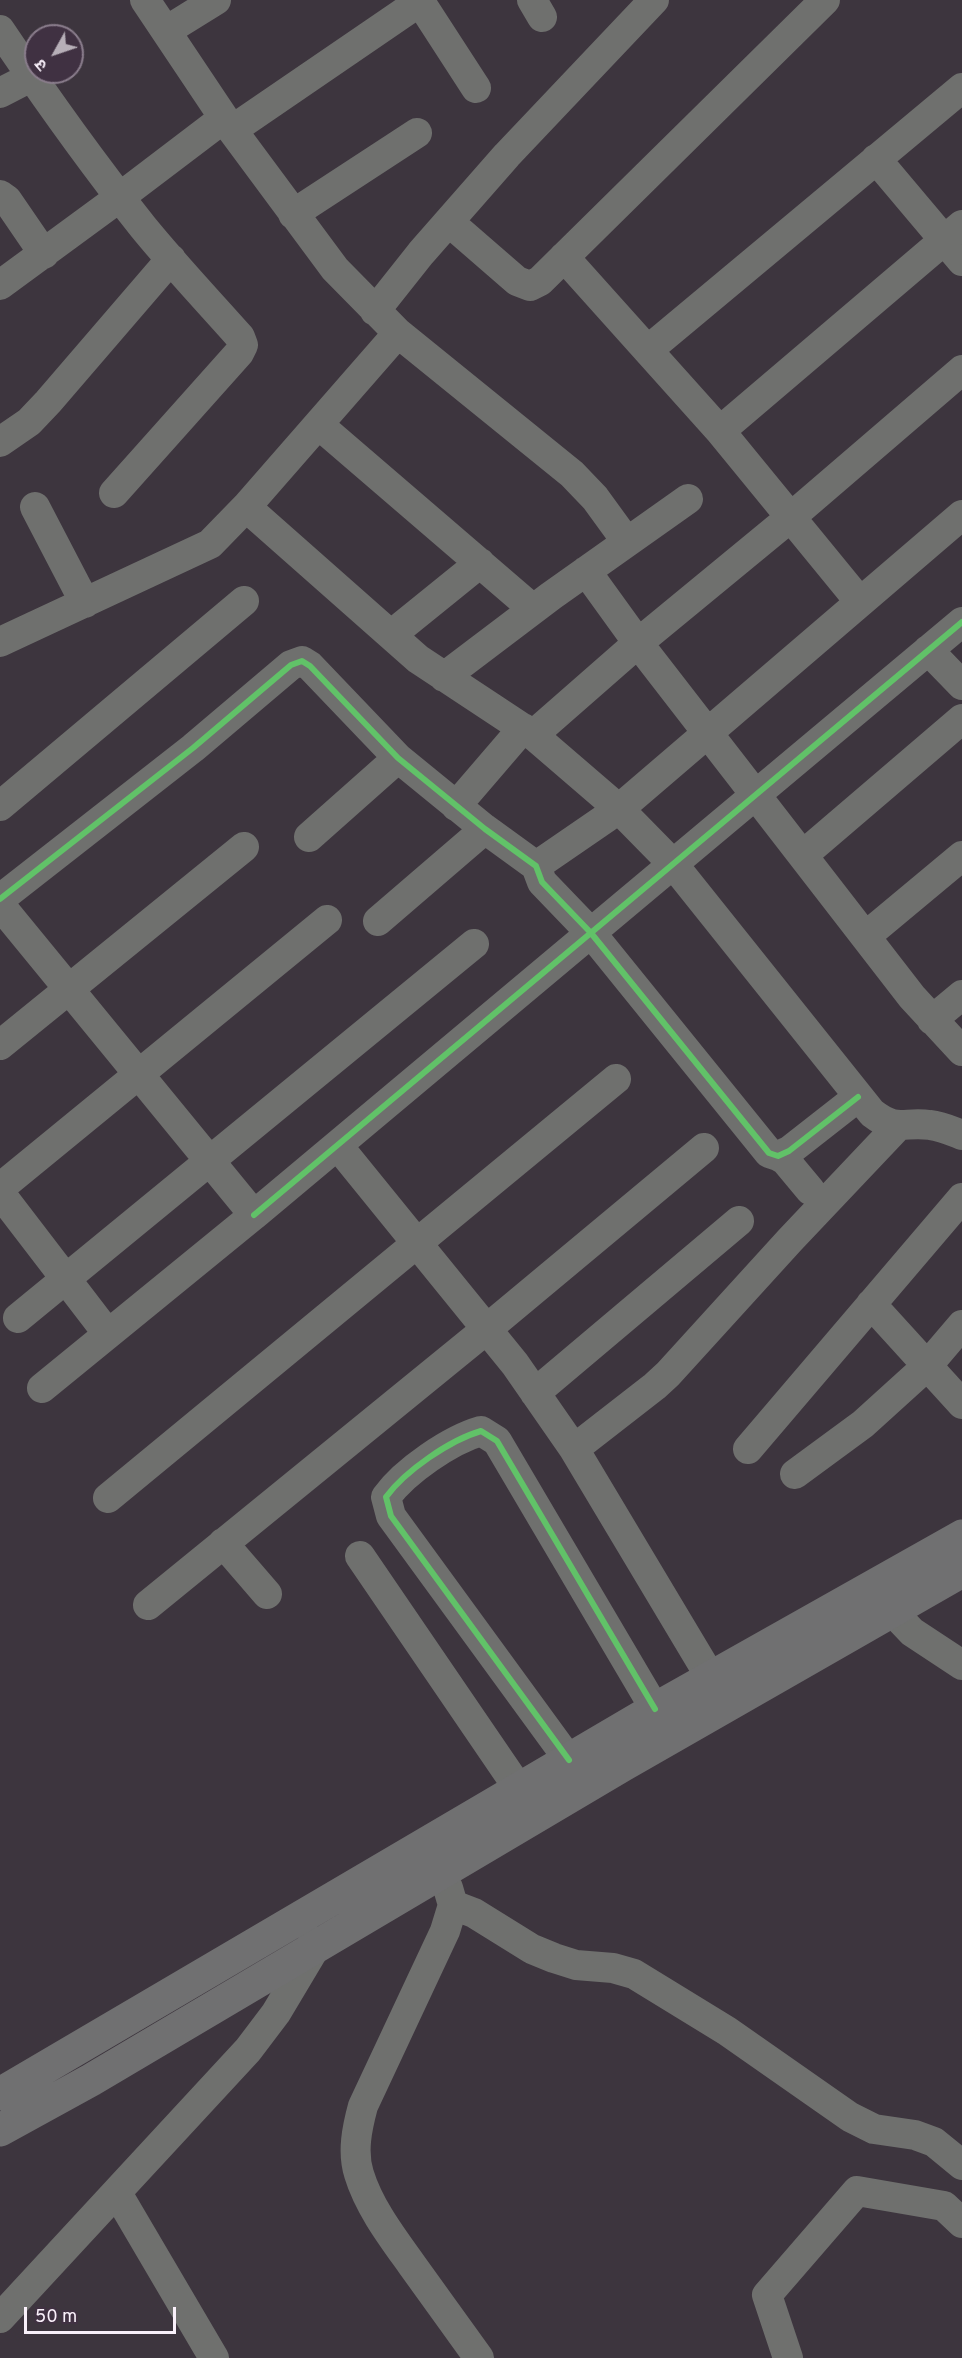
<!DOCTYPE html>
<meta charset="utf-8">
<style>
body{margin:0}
#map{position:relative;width:962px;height:2358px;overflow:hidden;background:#3d353e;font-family:Overpass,"Noto Sans Devanagari",sans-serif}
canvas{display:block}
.north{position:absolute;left:24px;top:24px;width:60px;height:60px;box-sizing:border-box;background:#403142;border:2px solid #8a7d8c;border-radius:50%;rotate:230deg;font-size:16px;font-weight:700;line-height:24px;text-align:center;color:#f9f0fa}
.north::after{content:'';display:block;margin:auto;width:21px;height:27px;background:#b7afb8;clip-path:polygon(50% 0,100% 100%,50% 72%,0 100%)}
.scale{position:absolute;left:24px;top:2307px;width:152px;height:27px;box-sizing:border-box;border:3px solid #f9f0fa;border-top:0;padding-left:8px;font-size:18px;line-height:21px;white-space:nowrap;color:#f9f0fa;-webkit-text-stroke:4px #403142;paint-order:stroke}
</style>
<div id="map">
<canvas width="962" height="2358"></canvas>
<div class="north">उ</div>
<div class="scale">50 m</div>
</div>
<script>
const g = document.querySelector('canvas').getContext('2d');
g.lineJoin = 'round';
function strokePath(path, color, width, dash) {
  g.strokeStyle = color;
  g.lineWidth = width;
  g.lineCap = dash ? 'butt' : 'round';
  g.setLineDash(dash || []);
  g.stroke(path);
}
const minor = new Path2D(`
 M145,0L232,130L335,269L398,333L572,474L595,498L627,542
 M419,0L476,88
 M532,0L542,17
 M0,30C45,97 93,164 143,227C174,265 208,301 240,337L243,345L239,353L114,493
 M166,31L216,0
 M0,93L31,77
 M232,130L422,0
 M876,159L962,261
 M0,195L7,200L44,254
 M293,214L417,133
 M449,222L517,281L530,286L540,281L825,0
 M564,257L720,431L860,602
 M0,285L120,197L224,118
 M375,311L421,253L507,155L654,0
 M648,350L962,88
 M319,425L533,609
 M720,431L962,225
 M0,442L29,422L48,402L171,259
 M35,507L85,603
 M246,507L418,659L533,735L619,809L673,864L872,1113C898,1133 903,1121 930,1125C941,1126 952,1131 962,1135
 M586,571L638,643L912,997L962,1051
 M391,635L480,563
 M0,642L210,544L246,507L398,333
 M928,650L962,685
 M444,677L551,596L688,499
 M533,735L638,643L791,517L962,370
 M0,806L244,601
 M456,806L523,728
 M309,837L398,758
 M803,855L962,719
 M536,866L619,809L962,515
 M0,899L193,748L291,665L302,661L310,666L398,758L485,829L536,866L542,882L591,933L769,1153L778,1156L789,1151L858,1097
 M0,905L254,1215L42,1388
 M378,921L485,829
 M866,936L962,856
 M932,1020L962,995
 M0,1045L244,847
 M338,1146L515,1364L574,1449L711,1678
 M778,1156L785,1160L810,1190
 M0,1188L327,920
 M0,1193L108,1334
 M254,1215L962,622
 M871,1304L962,1404
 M18,1318L474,944
 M535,1393L739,1221
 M574,1449L655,1386L668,1374L790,1240L898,1126
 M748,1449L962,1198
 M795,1474L863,1424L927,1366L962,1325
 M108,1498L616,1079
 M223,1543L267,1594
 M360,1556L519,1789
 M148,1605L488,1328L704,1148
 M892,1611L912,1632L962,1665
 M569,1760L391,1516L386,1497C405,1471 450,1440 481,1431L497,1441L655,1709
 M448,1888L453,1905L445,1931L363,2106C357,2128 352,2152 359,2174C369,2207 392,2237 412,2265C434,2296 457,2327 479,2358
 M453,1905L474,1913L532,1949L554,1958L576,1965L613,1968L634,1974L727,2031L850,2117L874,2129L915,2135L934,2142L962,2165
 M117,2193L214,2358
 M0,2318L248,2050L276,2013L316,1946L313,1941
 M788,2358L767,2295L857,2191L944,2206L962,2223`);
const major = new Path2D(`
 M0,2094L655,1709L962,1536
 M0,2130L91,2080L623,1765L962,1571`);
const cycleway = new Path2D(`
 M0,899L193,748L291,665L302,661L310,666L398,758L485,829L536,866L542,882L591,933L769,1153L778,1156L789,1151L858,1097
 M254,1215L962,622
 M569,1760L391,1516L386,1497C405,1471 450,1440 481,1431L497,1441L655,1709`);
strokePath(minor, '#6f706e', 30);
strokePath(major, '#707071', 33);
strokePath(cycleway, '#61c268', 6);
</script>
